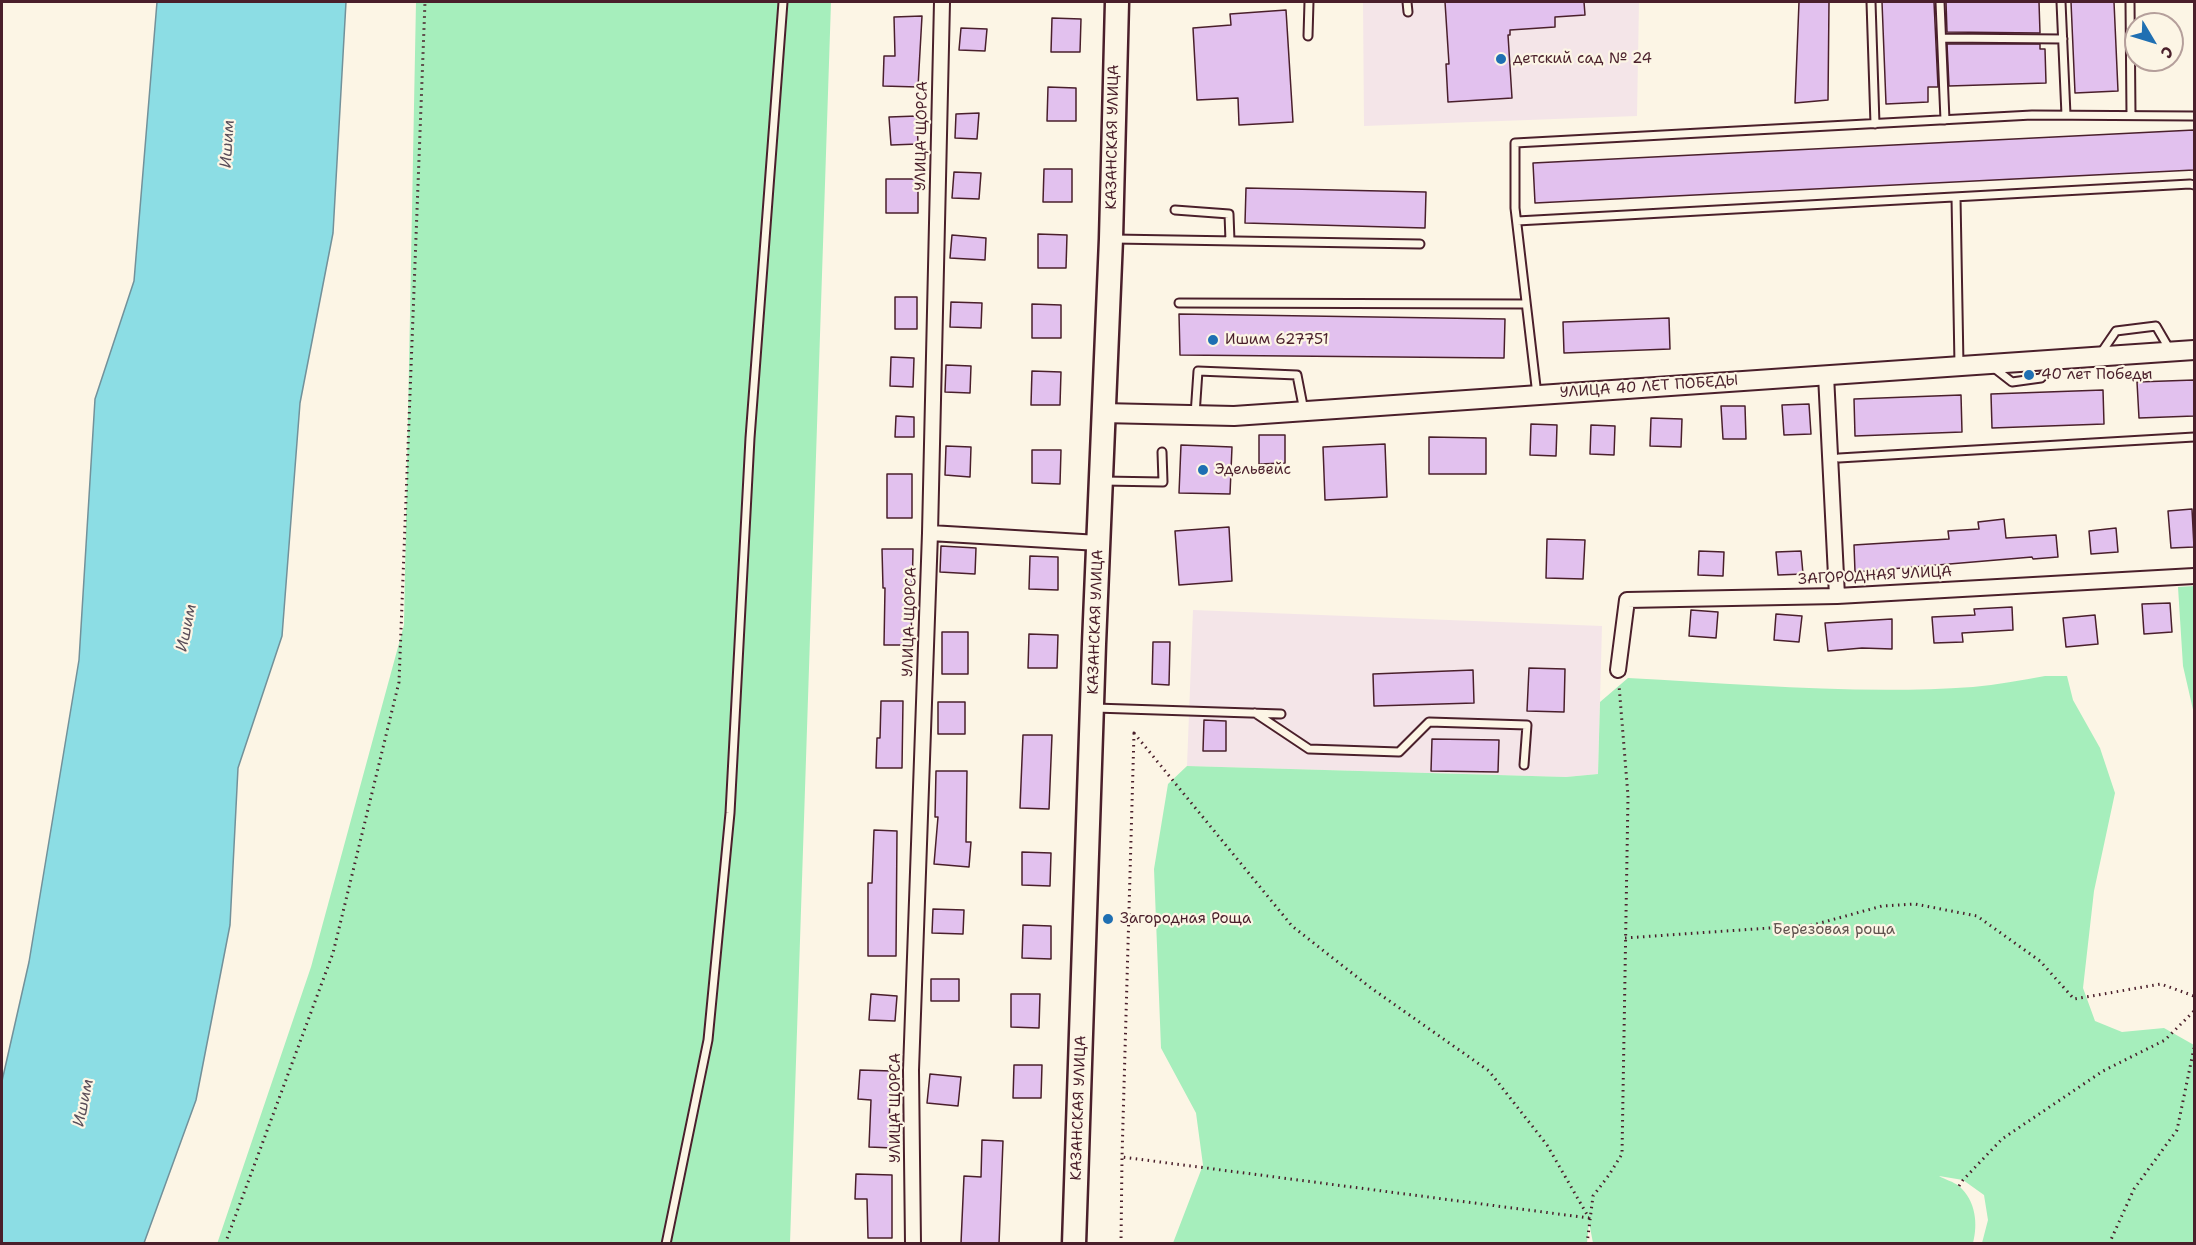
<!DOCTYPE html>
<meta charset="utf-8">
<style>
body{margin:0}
#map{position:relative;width:2196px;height:1245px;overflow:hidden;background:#fcf5e5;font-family:"Shantell Sans",sans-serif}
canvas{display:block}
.frame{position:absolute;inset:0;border:3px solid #4a1f2b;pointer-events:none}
.north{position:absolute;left:2124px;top:12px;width:60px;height:60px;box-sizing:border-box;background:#fcf5e5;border:2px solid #b59f9b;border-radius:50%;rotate:128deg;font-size:16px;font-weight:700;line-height:24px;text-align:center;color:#4a1f2b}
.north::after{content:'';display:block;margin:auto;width:21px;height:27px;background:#1f6fb2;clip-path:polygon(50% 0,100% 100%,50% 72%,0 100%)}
</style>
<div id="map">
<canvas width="2196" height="1245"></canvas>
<div class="frame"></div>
<div class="north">С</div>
</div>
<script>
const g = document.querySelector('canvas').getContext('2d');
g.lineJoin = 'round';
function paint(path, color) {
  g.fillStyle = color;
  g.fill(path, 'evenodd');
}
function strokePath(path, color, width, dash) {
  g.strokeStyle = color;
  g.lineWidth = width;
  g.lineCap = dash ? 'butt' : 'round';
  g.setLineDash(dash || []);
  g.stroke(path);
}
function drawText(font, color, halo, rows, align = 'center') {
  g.font = font + ' "Shantell Sans",sans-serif';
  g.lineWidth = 4.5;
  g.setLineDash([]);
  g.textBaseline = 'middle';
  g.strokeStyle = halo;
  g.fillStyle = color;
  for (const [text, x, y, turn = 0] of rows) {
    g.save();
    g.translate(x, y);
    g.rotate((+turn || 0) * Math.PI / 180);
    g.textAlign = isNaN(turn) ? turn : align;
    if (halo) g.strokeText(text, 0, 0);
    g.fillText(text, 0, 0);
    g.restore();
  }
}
const built = new Path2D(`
 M1363,2H1639L1637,116L1364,126Z
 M1193,610L1602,626L1598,774L1566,777L1187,766Z`);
const green = new Path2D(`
 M416,2H831L790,1243L217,1244L311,967L404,625Z
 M2194,586V714L2183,666L2178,587Z
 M2045,676H2067L2073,700L2100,748L2115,793L2094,891L2083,988L2095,1021L2122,1032L2164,1028L2194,1045V1243H1982L1988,1220L1984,1195L1963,1180L1939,1176C1944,1179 1954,1182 1959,1186C1976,1201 1978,1224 1973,1243H1593L1589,1222L1587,1243H1173L1203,1165L1196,1113L1161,1048L1154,869L1168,784L1187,766L1566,777L1598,774L1600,702L1628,678C1743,684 1858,695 1973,687C1997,685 2021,680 2045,676Z`);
const water = new Path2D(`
 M157,2H346L333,233L300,403L282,636L238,768L230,925L196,1100L144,1243H2V1081L29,962L79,660L95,399L134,281Z`);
const building = new Path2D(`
 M1445,2H1584L1585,15L1555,17V27L1510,30V35H1508L1512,98L1448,102L1446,64H1449Z
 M1799,2H1829L1828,100L1795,103Z
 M1882,2H1934L1938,87H1928V102L1886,104Z
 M1946,2H2039L2040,33L1947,32Z
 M2071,2H2114L2118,91L2075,93Z
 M1286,10L1293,122L1239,125L1238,98L1197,100L1193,28L1231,25L1230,14Z
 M922,16L918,87L883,86L884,56H895L894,17Z
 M1052,18L1081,19L1080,52H1051Z
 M961,28L987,29L985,51L959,50Z
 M1947,44H2040V49H2045L2046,83L1949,86Z
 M1048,87L1076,88V121H1047Z
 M979,113L977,139L955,138L956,114Z
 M917,116L918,144L891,145L889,117Z
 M2194,130V170L1535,203L1533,163Z
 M1044,169H1072V202H1043Z
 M954,172L981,173L979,199L952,198Z
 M886,179H918V213H886Z
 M1246,188L1426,192L1425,228L1245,223Z
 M1038,234L1067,235L1066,268H1038Z
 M952,235L986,238L985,260L950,258Z
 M895,297H917V329H895Z
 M951,302L982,303L981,328L950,327Z
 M1032,304L1061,305V338H1032Z
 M1179,314L1505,319L1504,358L1180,355Z
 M1669,318L1670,349L1564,353L1563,322Z
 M891,357L914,358L913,387L890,386Z
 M946,365L971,366L970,393L945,392Z
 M1032,371L1061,372L1060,405H1031Z
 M2194,380V416L2139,418L2137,382Z
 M2103,390L2104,424L1992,428L1991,394Z
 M1961,395L1962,432L1855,436L1854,399Z
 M1809,404L1811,434L1784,435L1782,405Z
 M1721,406H1745L1746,439H1723Z
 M896,416L914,417V437H895Z
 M1651,418L1682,419L1681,447L1650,446Z
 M1531,424L1557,425L1556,456L1530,455Z
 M1591,425L1615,426L1614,455L1590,454Z
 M1259,435H1285V463L1259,464Z
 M1429,437L1486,438V474H1429Z
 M1385,444L1387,497L1325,500L1323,447Z
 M1181,445L1232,447L1230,494L1179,493Z
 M946,446L971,447L970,477L945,475Z
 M1032,450H1061L1060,484L1032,483Z
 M887,474H912V518H887Z
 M2192,509L2194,547L2171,548L2168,511Z
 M2004,519L2006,538L2056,535L2058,557L2033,559L2032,557L1855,572L1854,545L1949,539L1948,531L1979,529L1978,522Z
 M1229,527L1232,581L1179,585L1175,531Z
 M2116,528L2118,552L2091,554L2089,531Z
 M1547,539L1585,540L1583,579L1546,578Z
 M941,546L976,548L975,574L940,572Z
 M882,549H913L911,645H884L885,588H883Z
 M1699,551L1724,552L1723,576L1698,575Z
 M1801,551L1803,574L1778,575L1776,552Z
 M1030,556L1058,557V590L1029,589Z
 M2170,603L2172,632L2144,634L2142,604Z
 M2012,607L2013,630L1962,633L1963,642L1934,643L1932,617L1975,615L1974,609Z
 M1691,610L1718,612L1716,638L1689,636Z
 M1776,614L1802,616L1799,642L1774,640Z
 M2095,615L2098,644L2066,647L2063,618Z
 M1892,619V649L1862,648L1828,651L1825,623Z
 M942,632H968V674H942Z
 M1029,634L1058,635L1057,668H1028Z
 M1153,642H1170L1169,685L1152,684Z
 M1529,668L1565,669L1564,712L1527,711Z
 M1473,670L1474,703L1374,706L1373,674Z
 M881,701H903L902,768H876L877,738H880Z
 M938,702H965V734H938Z
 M1204,720L1226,721V751H1203Z
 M1023,735H1052L1049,809L1020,808Z
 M1432,739L1499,740L1498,772L1431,771Z
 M936,771H967L966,842H971L969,867L934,864L938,817H935Z
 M874,830L897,831L896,956H868V883H872Z
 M1022,852L1051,853L1050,886L1022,885Z
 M933,909L964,910L963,934L932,933Z
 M1023,925L1051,926V959L1022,958Z
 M931,979H959V1001H931Z
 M871,994L897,996L895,1021L869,1020Z
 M1011,994H1040L1039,1028L1011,1027Z
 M1014,1065H1042L1041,1098H1013Z
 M860,1070L892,1071L889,1119H894L893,1148L869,1147L871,1100L858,1099Z
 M930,1074L961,1077L958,1106L927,1103Z
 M982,1140L1003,1141L999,1244L961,1243L964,1176L981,1177Z
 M856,1174L892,1175V1238H868L867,1199H855Z`);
const path = new Path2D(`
 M1134,733L1292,926L1371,988L1489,1071L1547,1145L1589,1218L1122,1157Z
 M1625,938L1813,925L1882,906L1915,904L1977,916L2040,961L2074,999L2161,984L2194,996
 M1959,1186L1963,1180L2002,1139L2103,1071L2165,1040L2194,1011
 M225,1244L333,953L399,682L425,2
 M1121,1244L1122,1157
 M1587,1244L1593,1196L1609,1175L1622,1154L1628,796L1619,685
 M2109,1244L2134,1189L2177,1130L2194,1048`);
const service = new Path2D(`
 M1407,2L1408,12
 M1871,2L1875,124
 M1940,2L1945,120
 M2061,2L2066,115
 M2130,2L2131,115
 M1308,36L1309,2
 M1942,38L2063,39
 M1956,197L1959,365
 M1175,210L1229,214L1230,241
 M1517,221L2190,184L2194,185
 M1114,239L1420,244
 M1179,303L1526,304
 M2101,353L2116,331L2156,326L2170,350
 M1994,368L2012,382L2041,378L2055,363
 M1537,395L1515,208V143L2032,115L2194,116
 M1195,415L1198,371L1297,375L1304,411
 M1839,458L2194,437
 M1103,481L1163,482L1162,452
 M1095,708L1281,714
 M1255,713L1309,749L1399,752L1429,722L1527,725L1524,765
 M666,1244L708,1040L730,813L750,438L783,2`);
const minor = new Path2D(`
 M1826,375L1837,596
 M930,533L1099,543
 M1618,670L1627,600L1837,596L2194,576
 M913,1244L911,1070L930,533L942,2`);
const tertiary = new Path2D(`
 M1102,413L1234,416L2194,350`);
const primary = new Path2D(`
 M1074,1244L1094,644L1111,239L1117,2`);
const markers = [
 [1501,59,6,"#1f6fb2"],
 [1213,340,6,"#1f6fb2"],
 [2029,375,6,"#1f6fb2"],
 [1203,470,6,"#1f6fb2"],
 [1108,919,6,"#1f6fb2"]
];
const poiNames = [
 ["детский сад № 24",1513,59],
 ["Ишим 627751",1225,340],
 ["40 лет Победы",2041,375],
 ["Эдельвейс",1215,470],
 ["Загородная Роща",1120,919]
];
const streetNames = [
 ["УЛИЦА ЩОРСА",922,136,-89],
 ["КАЗАНСКАЯ УЛИЦА",1113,137,-89],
 ["УЛИЦА 40 ЛЕТ ПОБЕДЫ",1649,387,-4],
 ["ЗАГОРОДНАЯ УЛИЦА",1875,576,-3],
 ["УЛИЦА ЩОРСА",910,622,-88],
 ["КАЗАНСКАЯ УЛИЦА",1096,622,-88],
 ["УЛИЦА ЩОРСА",896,1108,-90],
 ["КАЗАНСКАЯ УЛИЦА",1079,1108,-88]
];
const parkNames = [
 ["Березовая роща",1834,930]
];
const waterNames = [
 ["Ишим",228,144,-86],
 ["Ишим",187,628,-78],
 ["Ишим",84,1103,-78]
];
paint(built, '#f4e5e8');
paint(green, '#a6eebc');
paint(water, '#8cdde4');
strokePath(water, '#72919a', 1.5);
paint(building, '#e2c1ee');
strokePath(building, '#4a1f2b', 1.5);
strokePath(service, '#4a1f2b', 11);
strokePath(minor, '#4a1f2b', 18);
strokePath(tertiary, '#4a1f2b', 22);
strokePath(primary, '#4a1f2b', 27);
strokePath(path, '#4a1f2b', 3, [1.5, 4.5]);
strokePath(service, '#fcf5e5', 7);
strokePath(minor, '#fcf5e5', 14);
strokePath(tertiary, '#fcf5e5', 18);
strokePath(primary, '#fcf5e5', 22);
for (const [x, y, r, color] of markers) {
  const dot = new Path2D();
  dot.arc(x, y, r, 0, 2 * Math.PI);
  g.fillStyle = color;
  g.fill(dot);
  strokePath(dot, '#fcf5e5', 2);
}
drawText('15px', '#4a1f2b', '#fcf5e5', poiNames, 'left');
drawText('15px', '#4a1f2b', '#fcf5e5', streetNames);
drawText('15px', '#61534f', '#fcf5e5', parkNames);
drawText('italic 16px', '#5a4e59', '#fcf5e5', waterNames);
</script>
